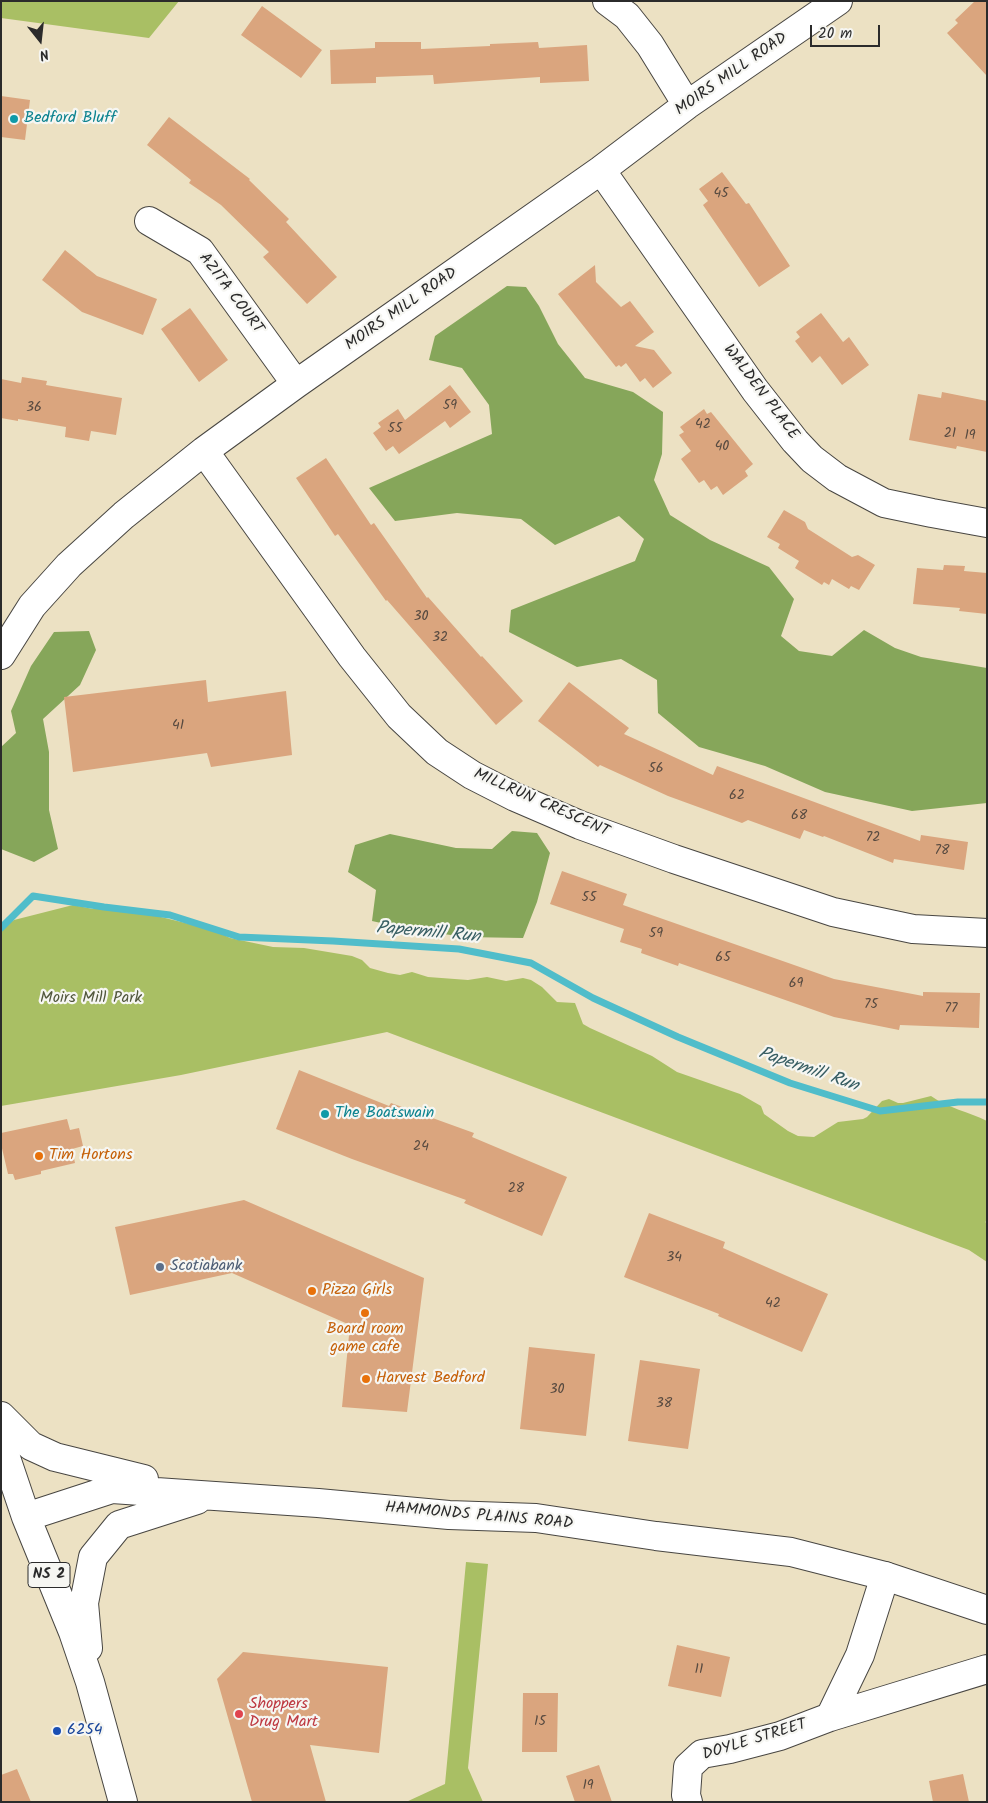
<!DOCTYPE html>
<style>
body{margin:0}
#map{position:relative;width:988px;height:1803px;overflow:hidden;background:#ece1c3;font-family:Kalam,sans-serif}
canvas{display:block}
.frame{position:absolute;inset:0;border:2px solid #2b2b2b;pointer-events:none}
.north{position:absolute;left:15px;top:15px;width:50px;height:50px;-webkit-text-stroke:4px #f6f6f2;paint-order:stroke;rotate:164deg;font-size:14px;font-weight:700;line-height:20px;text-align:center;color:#2b2b2b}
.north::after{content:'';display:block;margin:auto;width:18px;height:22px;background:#2b2b2b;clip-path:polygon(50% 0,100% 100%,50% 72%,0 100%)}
.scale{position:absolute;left:810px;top:25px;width:70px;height:22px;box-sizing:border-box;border:2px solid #2b2b2b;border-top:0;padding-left:6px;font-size:15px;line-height:18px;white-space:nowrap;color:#2b2b2b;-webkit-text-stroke:4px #f6f6f2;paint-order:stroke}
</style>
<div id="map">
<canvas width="988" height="1803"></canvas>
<div class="frame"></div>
<div class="north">N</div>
<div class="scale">20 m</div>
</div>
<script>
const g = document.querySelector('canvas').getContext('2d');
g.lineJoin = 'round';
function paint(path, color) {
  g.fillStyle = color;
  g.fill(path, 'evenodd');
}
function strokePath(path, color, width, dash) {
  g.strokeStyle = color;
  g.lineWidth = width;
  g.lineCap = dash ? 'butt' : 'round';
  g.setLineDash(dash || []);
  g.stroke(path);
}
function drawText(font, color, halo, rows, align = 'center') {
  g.font = font + ' Kalam,sans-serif';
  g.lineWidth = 4.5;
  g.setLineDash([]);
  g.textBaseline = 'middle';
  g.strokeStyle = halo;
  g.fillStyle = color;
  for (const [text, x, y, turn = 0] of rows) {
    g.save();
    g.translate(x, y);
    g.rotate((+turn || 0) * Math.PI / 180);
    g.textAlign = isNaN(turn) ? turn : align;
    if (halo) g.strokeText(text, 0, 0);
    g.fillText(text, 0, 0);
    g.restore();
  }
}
const green = new Path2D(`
 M1,1H179L149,38L1,18Z
 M73,905L93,909L120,907L214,930L230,938L273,947L304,948L352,956L362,960L370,968L388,973L400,975L412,972L428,977L468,980L487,977L506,981L523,978L531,980L542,987L557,1002L575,1003L583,1024L590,1028L652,1056L677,1072L740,1094L761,1106L764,1114L788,1131L798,1136L814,1137L838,1122L863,1119L867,1117L882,1101L889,1099L898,1103H903L931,1096C948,1108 969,1112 987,1121V1221L985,1222L987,1223V1262L969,1250L387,1032L181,1075L1,1106V929L14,920Z
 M466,1562L488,1564L468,1768L483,1802H406L445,1784Z`);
const forest = new Path2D(`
 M507,286L526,287L539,306L558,344L585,378L633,392L663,412L662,454L654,480L670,515L710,540L769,567L794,599L781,636L799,651L832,656L864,630L895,648L921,657L987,668V803L912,811L825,792L765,766L699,747L658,713L657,680L621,659L577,667L509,632L511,610L635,561L644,539L619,516L555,545L521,519L457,513L395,521L369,488L492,434L489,405L462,368L429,360L435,336Z
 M89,631L96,650L80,685L43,719L49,752V810L58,849L34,862L1,849V747L16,733L11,711L31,666L54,632Z
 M512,831L537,833L550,853L537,902L523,938L465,937L408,929L372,921L376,890L348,872L355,845L390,834L456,848L492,849Z`);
const stream = new Path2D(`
 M1,928L33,896L104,907L170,915L239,937L333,941L459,949L531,963L593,998L678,1037L790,1083L880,1111L958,1102H987`);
const building = new Path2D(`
 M975,1H987V76L947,33L958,23L955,20Z
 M262,6L322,50L301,78L241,35Z
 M375,42H421V49L490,46V44L538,42L539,48L587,45L589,81L540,83V77L434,84L433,75L376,77V83L331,84L330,50L375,48Z
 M1,96L30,100L25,140L1,137Z
 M169,117L250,179L249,180L289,219L286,222L337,277L307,304L263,257L269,252L221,205L189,183L191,180L147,145Z
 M722,172L746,204L749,203L790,266L759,287L703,205L708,201L699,189Z
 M65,250L97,276L157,299L143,335L82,312L42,280Z
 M595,265L596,282L621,307L630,301L654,332L635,346L654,350L672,373L653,388L645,378L640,382L626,363L621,367L619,365L616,367L558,294Z
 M190,308L228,360L199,382L161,329Z
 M821,313L843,342L849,337L869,365L842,385L820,356L812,363L795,341L800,337L796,332Z
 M22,377L47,381L46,385L122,398L116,435L91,431L89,441L65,437L66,427L18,419V421L1,418V379L21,383Z
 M450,385L471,412L450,428L445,421L399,454L393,446L386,451L373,433L381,427L378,423L398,409L405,420Z
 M942,392L987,401V452L957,446L956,449L909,440L918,394L941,398Z
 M704,409L707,414L711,412L753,464L745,471L748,476L723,495L717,486L711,490L704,480L699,483L681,459L691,451L679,435L684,432L680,427Z
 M326,458L371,525L374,523L427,598L428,597L481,657L482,656L523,701L496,725L387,600L386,601L338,534L335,536L296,478Z
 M784,510L805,522L808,529L852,557L858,555L875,565L859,590L851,586L849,589L832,579L829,585L824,582L822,585L795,568L799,561L778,548L780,544L767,537Z
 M944,565L965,566L964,571L987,573V614L959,611L960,608L913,604L917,568L943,570Z
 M206,680L208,702L286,691L292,755L211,767L207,753L73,772L64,697Z
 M569,682L629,728L624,734L713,775L717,766L920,841L921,835L968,842L964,870L894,859L893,863L824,836L823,837L804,830L800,839L748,820L742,823L668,796L600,765L598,767L538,721Z
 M562,871L627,894L623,905L834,979L923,996V992L980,993L979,1028L900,1025L899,1030L834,1017L679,963L678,966L641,953L642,949L620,942L624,929L550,904Z
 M299,1070L389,1106L391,1103L474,1133L472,1137L567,1177L542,1236L464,1203L466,1200L352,1159L276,1129Z
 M67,1119L70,1130L79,1128L83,1146L72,1149L75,1163L41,1171V1174L15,1180L13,1174H8L1,1144V1133Z
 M244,1200L424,1278L407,1412L342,1407L350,1325L232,1273L130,1295L115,1227Z
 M649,1213L725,1242L723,1248L828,1294L802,1352L718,1316L719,1314L624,1277Z
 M529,1347L595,1354L586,1436L520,1429Z
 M640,1360L700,1369L688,1449L628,1441Z
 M677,1645L730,1657L721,1697L668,1686Z
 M243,1652L388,1667L379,1753L310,1745L326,1802H252L217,1679Z
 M523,1693H558L557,1752H522Z
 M599,1765L612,1802H575L566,1776Z
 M17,1769L31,1802H1V1775Z
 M963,1774L969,1802H933L929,1781Z`);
const minor = new Path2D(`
 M607,1L627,16L650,45L687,105
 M601,170L755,390L795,441L812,459L837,478L884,503L932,513L987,523
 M149,221L200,251L296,384
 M204,451L352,657L399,716L437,752L472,775L515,797L580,825L674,859L833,912L913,929L987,933
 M1,655L32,606L69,565L124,515L204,451L296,384L601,170L687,105L838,1
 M830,1717L987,1669
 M688,1802L686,1795L688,1767L702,1754L730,1749L780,1736L830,1717L860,1655L885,1576`);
const major = new Path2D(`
 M1,1416L31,1446L55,1457L144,1479
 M1,1443L26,1517L73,1632L90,1682L123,1802
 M26,1517L112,1489L318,1503L449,1515L536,1518L656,1536L791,1552L885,1576L987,1610
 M88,1648L84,1603L93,1557L119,1525L197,1500`);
const markers = [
 [14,119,5,"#0f9aa8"],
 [325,1114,5,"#0f9aa8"],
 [39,1156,5,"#e8710a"],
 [160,1267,5,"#5c6f8a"],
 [312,1291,5,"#e8710a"],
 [365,1313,5,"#e8710a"],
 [366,1379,5,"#e8710a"],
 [239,1714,5,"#e0444e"],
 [57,1731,5,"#1a4fb4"]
];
const numberNames = [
 ["45",721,195],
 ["59",450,407],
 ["36",34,409],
 ["42",703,426],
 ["55",395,430],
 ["21",950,435],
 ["19",970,437],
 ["40",722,448],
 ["30",421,618],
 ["32",440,639],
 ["41",178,727],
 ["56",656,770],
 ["62",737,797],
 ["68",799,817],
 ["72",873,839],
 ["78",942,852],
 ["55",589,899],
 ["59",656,935],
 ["65",723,959],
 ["69",796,985],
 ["75",871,1006],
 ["77",951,1010],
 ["24",421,1148],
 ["28",516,1190],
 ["34",674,1259],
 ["42",773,1305],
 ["30",557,1391],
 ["38",664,1405],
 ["11",699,1671],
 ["15",540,1723],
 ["19",588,1787]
];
const shields = [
 [49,1575,42]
];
const shieldNames = [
 ["NS 2",49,1575]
];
const streetNames = [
 ["MOIRS MILL ROAD",732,75,-35],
 ["AZITA COURT",230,294,53],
 ["MOIRS MILL ROAD",402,310,-35],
 ["WALDEN PLACE",760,393,53],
 ["MILLRUN CRESCENT",541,804,24],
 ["HAMMONDS PLAINS ROAD",479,1517,5],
 ["DOYLE STREET",755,1741,-17]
];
const cultureNames = [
 ["Bedford Bluff",24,119],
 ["The Boatswain",335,1114]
];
const parkNames = [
 ["Moirs Mill Park",91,999]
];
const foodNames = [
 ["Tim Hortons",49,1156],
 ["Pizza Girls",322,1291],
 ["Board room",365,1330,"center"],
 ["game cafe",365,1348,"center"],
 ["Harvest Bedford",376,1379]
];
const serviceNames = [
 ["Scotiabank",170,1267]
];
const healthNames = [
 ["Shoppers",249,1705],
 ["Drug Mart",249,1723]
];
const transitNames = [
 ["6254",67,1731]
];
const waterNames = [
 ["Papermill Run",428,934,5],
 ["Papermill Run",808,1071,19]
];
paint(green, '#a9bf64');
paint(forest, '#86a65a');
strokePath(stream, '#50bdca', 7);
paint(building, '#daa57e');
strokePath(minor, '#484642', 30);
strokePath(major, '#484642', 30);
strokePath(minor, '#fff', 28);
strokePath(major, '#fff', 28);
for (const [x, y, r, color] of markers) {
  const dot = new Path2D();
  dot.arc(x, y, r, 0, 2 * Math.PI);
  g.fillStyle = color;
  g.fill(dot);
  strokePath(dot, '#f6f6f2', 2);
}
drawText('14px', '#574a40', null, numberNames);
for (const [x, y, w] of shields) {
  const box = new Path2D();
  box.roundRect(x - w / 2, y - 12.5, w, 25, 4);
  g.fillStyle = '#f6f6f2';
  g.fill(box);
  strokePath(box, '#2b2b2b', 1);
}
drawText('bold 15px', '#2b2b2b', null, shieldNames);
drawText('16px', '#2b2b2b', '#f6f6f2', streetNames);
drawText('16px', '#0d838f', '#f6f6f2', cultureNames, 'left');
drawText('16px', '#51573c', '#f6f6f2', parkNames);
drawText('16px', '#c56008', '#f6f6f2', foodNames, 'left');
drawText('16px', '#4e5e75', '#f6f6f2', serviceNames, 'left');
drawText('16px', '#be3a42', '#f6f6f2', healthNames, 'left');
drawText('16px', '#164399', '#f6f6f2', transitNames, 'left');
drawText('italic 18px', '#385e63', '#f6f6f2', waterNames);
</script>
